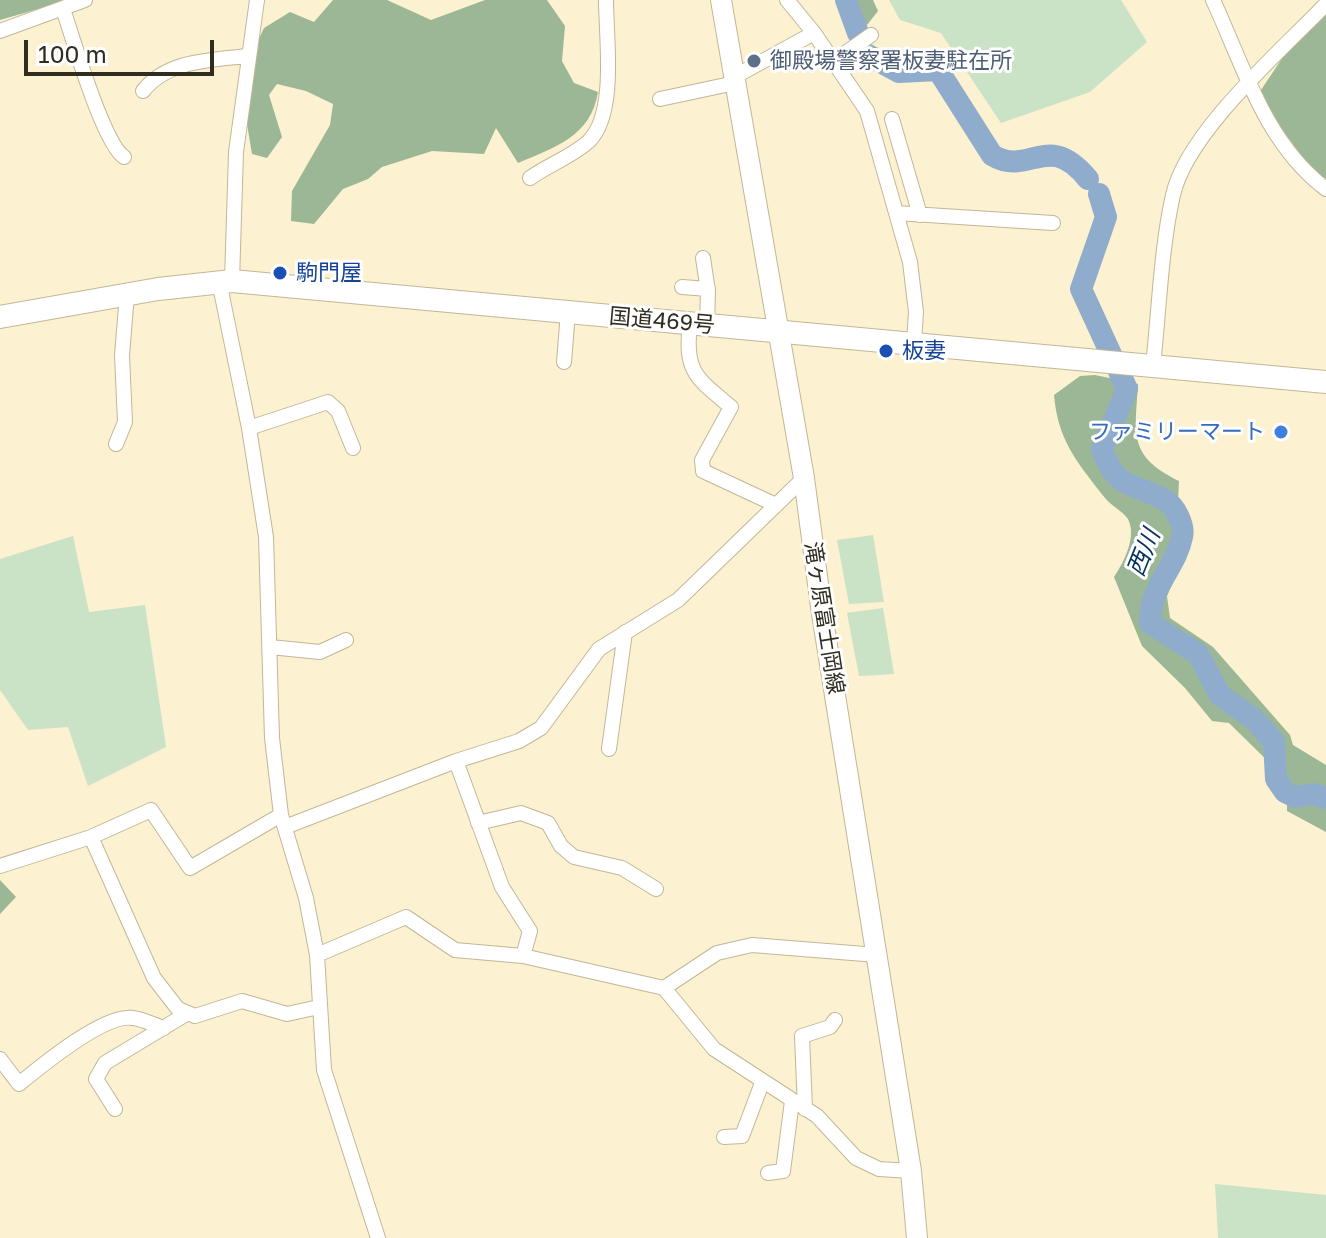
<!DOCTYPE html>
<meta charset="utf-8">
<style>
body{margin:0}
#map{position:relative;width:1326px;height:1238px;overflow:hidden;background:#fcf1d0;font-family:"Golos Text",sans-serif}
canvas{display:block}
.scale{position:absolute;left:24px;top:40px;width:190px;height:36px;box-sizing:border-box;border:4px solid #302c1f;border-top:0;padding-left:10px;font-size:24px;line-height:28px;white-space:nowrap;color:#302c1f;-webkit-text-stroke:6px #fefefe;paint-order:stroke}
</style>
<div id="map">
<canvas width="1326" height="1238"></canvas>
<div class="scale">100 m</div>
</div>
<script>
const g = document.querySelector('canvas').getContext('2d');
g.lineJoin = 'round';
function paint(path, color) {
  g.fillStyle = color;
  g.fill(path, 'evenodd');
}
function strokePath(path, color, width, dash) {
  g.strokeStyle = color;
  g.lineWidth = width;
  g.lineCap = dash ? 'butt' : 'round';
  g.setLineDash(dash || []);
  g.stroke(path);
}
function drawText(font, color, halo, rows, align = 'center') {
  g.font = font + ' "Golos Text","Noto Sans JP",sans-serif';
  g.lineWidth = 6;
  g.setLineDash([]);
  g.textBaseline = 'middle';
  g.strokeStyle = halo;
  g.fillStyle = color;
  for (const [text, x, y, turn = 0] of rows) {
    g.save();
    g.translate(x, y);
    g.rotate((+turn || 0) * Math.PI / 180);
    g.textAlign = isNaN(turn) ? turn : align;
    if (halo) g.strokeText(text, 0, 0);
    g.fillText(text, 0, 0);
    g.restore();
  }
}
const green = new Path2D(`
 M889,0H1121L1147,42L1090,92L1001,123L941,33L900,20Z
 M873,535L884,602L849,604L837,540Z
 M73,536L89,612L145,605L166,747L88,786L68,727L28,730L0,690V559Z
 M883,608L894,674L859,676L847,613Z
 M1215,1184L1326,1195V1238H1218Z`);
const forest = new Path2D(`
 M0,0H69L0,20Z
 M333,0H387L431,20L485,0H547L565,26L562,61L574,83L598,92C591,136 556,147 518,163L496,128L484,154L432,151L382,167L368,179L343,189L314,224L291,221L292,191L330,125L333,104L306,91L277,84L269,95L282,137L267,158L252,154L246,118L258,41L264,28L290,12L314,22Z
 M843,0H873L878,11L867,25Z
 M1321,0H1326V178H1318L1257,96Z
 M1095,375L1138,384C1135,435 1128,456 1179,481L1174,580L1167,596L1170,618L1213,647L1290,735L1293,745L1326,765V832L1287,811V780L1229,723L1212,721L1185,688L1142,646L1114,577C1124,562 1137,537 1128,519C1123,511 1111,506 1105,498C1077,462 1058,441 1054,395L1080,376Z
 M0,880L16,897L0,914Z`);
const river = new Path2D(`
 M846,0L858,33
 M866,54L899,72L938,70L992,155C1030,178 1047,129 1088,179
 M1099,194L1106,217L1081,289L1127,389L1102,449C1116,490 1132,482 1165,500C1175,506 1185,525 1182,537C1176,568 1149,587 1150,623L1198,654L1220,695L1255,720L1274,742L1276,779L1285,792L1295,797L1314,794L1326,798`);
const minor = new Path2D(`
 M787,0L814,33L867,111L910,262L916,312L914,343
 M1213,0C1244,67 1265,143 1326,189
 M63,9C73,38 103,143 124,157
 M0,31L85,0
 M834,61L871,35
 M734,77L814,33
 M143,91C167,60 211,60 248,56
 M660,99L735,83
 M892,119L920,215
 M530,178C548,165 573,156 589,141C617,113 606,38 606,0
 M896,213L1053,223
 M703,258L708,291L707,325
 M219,281L249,428L266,537L272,738L281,815L306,898L317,955L324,1070L378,1238
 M232,281L236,152L257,0
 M682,287L708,289
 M690,324C684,371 696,378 731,407L702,460L703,471L776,505
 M564,362L568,312
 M1153,366C1159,311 1161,248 1173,195C1187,132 1281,51 1326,4
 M249,428L328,402L338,411L353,448
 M116,444L125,422L122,355L127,294
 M270,647L320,652L346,640
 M609,749L625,632
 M456,761L502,887L530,931L523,956
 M478,823L521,813L548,823L561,846L574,857L622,868L656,889
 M285,827L456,761L519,741L541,728L599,649L678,600L804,478
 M91,837L154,978L178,1009L195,1016L242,1001L287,1014L319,1007
 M0,866L91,837L151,810L190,868L281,815
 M317,955L406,917L455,950L523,956L664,988L714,1049L817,1116L856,1158L879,1169L911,1171
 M664,988L717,953L752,945L877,955
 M0,1059L19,1084C41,1066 105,1013 133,1018C143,1019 154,1025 164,1028
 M115,1109L96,1079L105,1063L188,1013
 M805,1109L802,1036L830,1027L835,1020
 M724,1137L742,1136L762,1083
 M768,1173L783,1171L792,1101`);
const secondary = new Path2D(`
 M721,0L804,478L822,614L911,1171L917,1238`);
const trunk = new Path2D(`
 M0,317L158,289L232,281L1326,382`);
const markers = [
 [754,61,8,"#5c6f8a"],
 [280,273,8,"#1a4fb4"],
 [886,351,8,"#1a4fb4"],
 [1281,432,8,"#3f7fe0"]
];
const serviceNames = [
 ["御殿場警察署板妻駐在所",770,61]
];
const transitNames = [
 ["駒門屋",296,273],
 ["板妻",902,351]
];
const streetNames = [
 ["国道469号",662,321,5],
 ["滝ヶ原富士岡線",824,618,81]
];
const shopNames = [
 ["ファミリーマート",1265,432]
];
const waterNames = [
 ["西川",1144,553,-68]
];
paint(green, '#cae2c5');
paint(forest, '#9cb796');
strokePath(river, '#90accc', 22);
strokePath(minor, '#c1b797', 16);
strokePath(secondary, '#c1b797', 22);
strokePath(trunk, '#c1b797', 24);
strokePath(minor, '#fff', 14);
strokePath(secondary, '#fff', 20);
strokePath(trunk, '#fff', 22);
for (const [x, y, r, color] of markers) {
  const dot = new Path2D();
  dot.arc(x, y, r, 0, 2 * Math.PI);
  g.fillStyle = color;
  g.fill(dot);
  strokePath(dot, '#fefefe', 3);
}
drawText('22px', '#4e5e75', '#fefefe', serviceNames, 'left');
drawText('22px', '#164399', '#fefefe', transitNames, 'left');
drawText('22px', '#302c1f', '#fefefe', streetNames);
drawText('22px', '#366cbe', '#fefefe', shopNames, 'right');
drawText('italic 24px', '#07335b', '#fefefe', waterNames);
</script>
